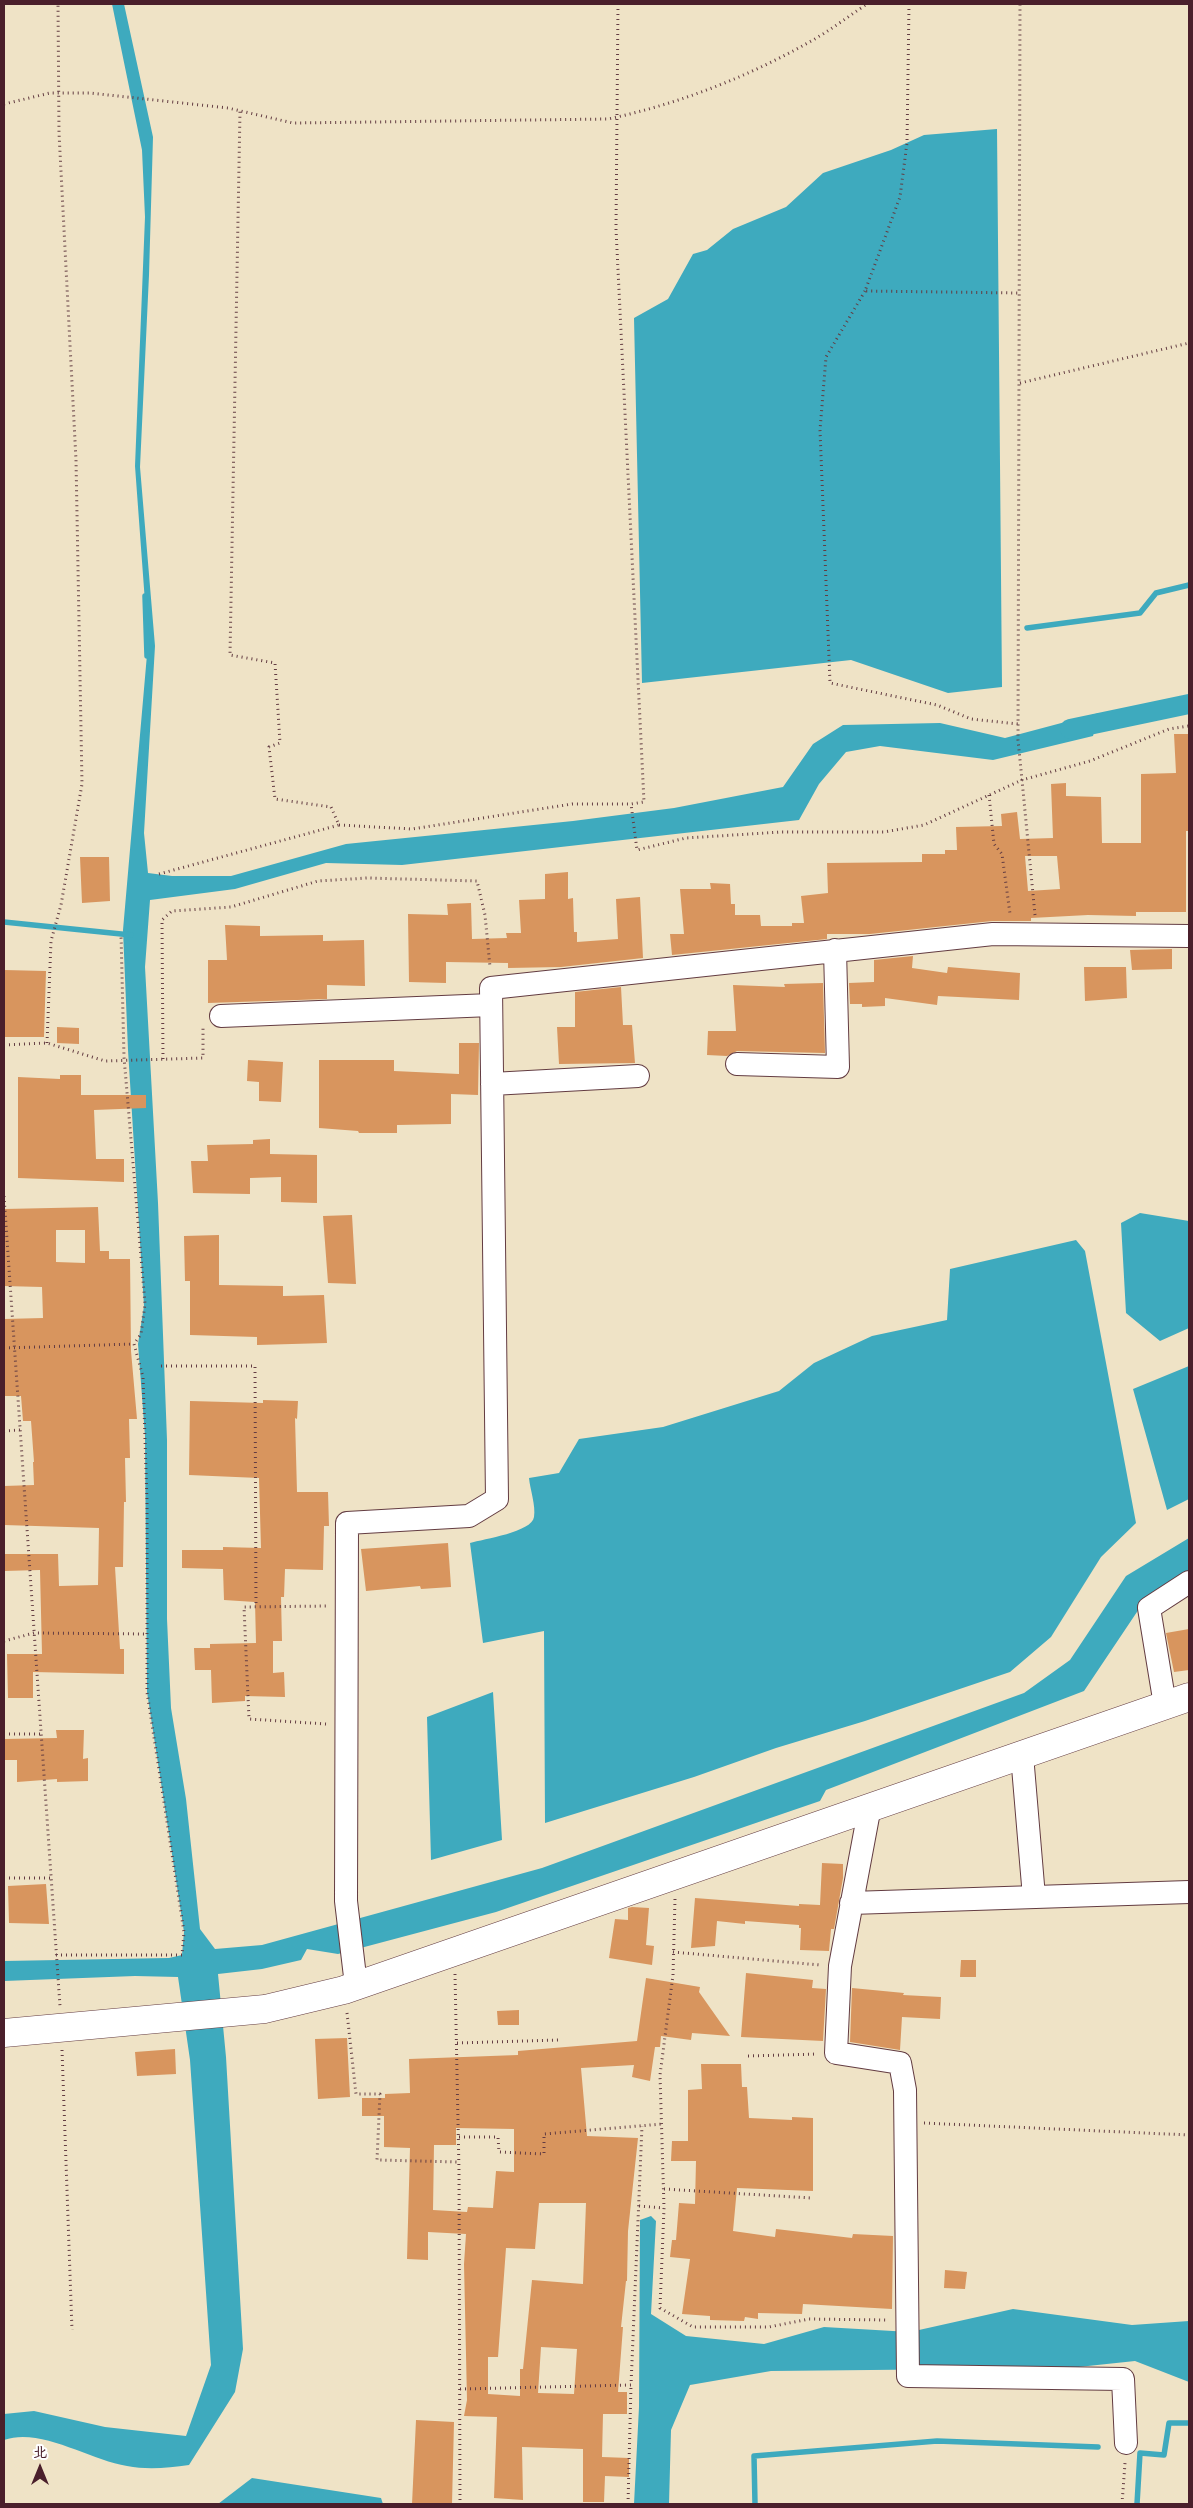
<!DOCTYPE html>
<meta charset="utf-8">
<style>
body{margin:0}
#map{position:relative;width:1193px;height:2508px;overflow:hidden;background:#efe3c6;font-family:Itim,"LXGW WenKai TC",sans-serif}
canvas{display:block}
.frame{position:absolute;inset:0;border:5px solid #4a1f2b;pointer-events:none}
.north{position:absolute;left:15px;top:2443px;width:50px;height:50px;-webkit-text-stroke:4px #fff;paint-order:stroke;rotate:0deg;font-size:14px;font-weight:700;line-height:20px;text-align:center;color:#4a1f2b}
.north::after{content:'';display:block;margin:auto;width:18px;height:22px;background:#4a1f2b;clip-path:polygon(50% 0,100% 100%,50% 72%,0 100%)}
</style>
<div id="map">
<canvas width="1193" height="2508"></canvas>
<div class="frame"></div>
<div class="north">北</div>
</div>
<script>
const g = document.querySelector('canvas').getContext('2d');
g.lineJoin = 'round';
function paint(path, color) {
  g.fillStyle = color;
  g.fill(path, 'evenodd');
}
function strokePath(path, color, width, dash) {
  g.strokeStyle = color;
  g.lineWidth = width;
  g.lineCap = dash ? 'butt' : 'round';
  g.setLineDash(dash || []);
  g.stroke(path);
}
const water = new Path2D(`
 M112,4H124L153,137L149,275L140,467L155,646L144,833L148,873L172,876H231L346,844L573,821L674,808L783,787L813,744L843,725L940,723L1005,738L1099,713L1093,736L993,760L880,746L846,752L819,784L799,820L402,865L326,863L235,889L150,900L145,967L158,1203L167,1440V1619L171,1708L186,1799L200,1929L215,1949L262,1945L542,1868L1024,1693L1070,1660L1126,1576L1189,1538V1573L1145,1600L1084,1691L826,1790L820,1801L496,1912L338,1954L307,1949L301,1960L262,1969L218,1974L226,2057L243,2349L235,2392L189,2465C168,2468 147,2470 127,2466C89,2460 41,2427 4,2440V2414L34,2411L105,2427L186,2436L211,2365L190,2060L178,1977L135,1976L4,1981V1961L169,1958L182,1955L184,1932L147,1692L145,1436L138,1344L144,1306L128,1050L123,930L148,643L135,466L145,217L142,150Z
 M997,129L1002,687L948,693L851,660L642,683L634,318L668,299L693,254L707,250L733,229L786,207L823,173L891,150L924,135Z
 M1140,1213L1189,1221V1328L1160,1341L1126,1313L1121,1223Z
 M1076,1240L1085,1251L1136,1523L1101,1557L1051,1637L1010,1672L865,1721L776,1748L694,1777L545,1823L544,1631L483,1643L470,1543C484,1539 532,1532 534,1517C536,1506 530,1489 529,1478L559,1473L579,1439L663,1427L779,1391L814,1363L872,1336L947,1320L950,1269Z
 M1189,1366V1499L1167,1510L1133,1389Z
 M493,1692L502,1840L431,1860L427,1717Z
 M651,2216L656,2221L651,2314L686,2336L764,2344L824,2327L910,2332L1013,2309L1132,2325L1189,2321V2382L1135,2361L1069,2368L771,2371L690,2385L671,2430L669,2504H634L639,2407L640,2220Z
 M252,2478L381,2498L383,2504H218Z`);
const stream = new Path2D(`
 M145,596L147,656
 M1027,628L1140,613L1156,593L1189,585
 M4,922L131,935
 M755,2504L754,2456L937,2441L1098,2447
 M1137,2504L1140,2453L1164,2455L1169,2423H1189`);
const canal = new Path2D(`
 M1070,729L1189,704`);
const building = new Path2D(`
 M1174,734H1189V831H1186V912H1136V916L1088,915L1031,918V921H992L870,934H827V939L672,955L670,934H684L680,889H711L710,883L730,884L731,904H735V915H760L761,926H792V923H804L801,896L828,893L827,863L922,862V854H945V850H957L956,827L1002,826L1001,814L1017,812L1020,839L1053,838L1051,784L1066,783V796L1101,797L1102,843H1141V774L1176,773ZM1025,856H1057L1060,889L1028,891Z
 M80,857H109L110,901L82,903Z
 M568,872V899L573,898L574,932H577V942L618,939L616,899L640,897L643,958L561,967L508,968V963L446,962V983L409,982L408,914L448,915L447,904L471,903L472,939L507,938L506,933H521L519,900L545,899V874Z
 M225,925L260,926V936L323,935V941L364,940L365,986L327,985V999L208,1003V960H227Z
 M1172,949V969L1132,970L1130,950Z
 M913,956L912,968L947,973L948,967L1020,973L1019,1000L938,996L937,1005L885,998V1006L862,1007V1004H850L849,983L874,982V960Z
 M1084,967H1126L1127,998L1085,1001Z
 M4,970L46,971L44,1037H4Z
 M823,983L825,1053L737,1051L727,1056L707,1055L708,1031H736L733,985L785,987L784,984Z
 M621,987L623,1025H632L635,1063L559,1064L557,1027H575V992Z
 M57,1027L79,1028V1044L57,1043Z
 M459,1043H479L478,1095L451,1094V1124L397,1125V1133H359L358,1131L319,1128V1060H394V1071L459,1074Z
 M248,1060L283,1062L281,1102L259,1101V1082L247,1081Z
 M60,1075H81V1095H146V1108L94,1110L96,1159H124V1182L18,1178V1077L60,1079Z
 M270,1139V1154L317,1155V1203L281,1202V1177L250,1178V1194L193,1193L191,1161H208L207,1145L253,1144V1140Z
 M98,1207L100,1251H109V1259H130L131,1351L137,1419H129L130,1458H125L126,1502H124L123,1567H115L120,1649H124V1674L33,1672V1698H8L7,1654H42L40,1570L4,1571V1554H58L59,1586L98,1585L99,1528L4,1525V1486L34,1485L33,1462H34L31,1421H23L21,1396H4V1319L43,1318L42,1287L4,1286V1209ZM56,1230H85V1263L56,1262Z
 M352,1215L356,1284L328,1283L323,1216Z
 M219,1235V1285L283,1286V1296L324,1295L327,1343L257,1345V1337L190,1335V1281H185L184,1236Z
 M263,1400L298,1401L297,1419L295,1418L297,1492H328L329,1526H324L323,1570L285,1569L284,1597H281L282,1641H273V1673L284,1672L285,1697L245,1696V1701L212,1703L211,1670H195L194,1648H210V1644L256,1643L255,1602L224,1600L223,1569L182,1568V1550H223V1547L261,1548L259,1478L189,1475L190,1401L263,1403Z
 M448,1543L451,1587L421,1589L420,1586L366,1591L361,1549Z
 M1189,1629V1670L1174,1672L1166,1633Z
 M56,1730H84L83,1759L88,1758V1781L57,1782V1779L17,1782V1760H4V1739L57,1738Z
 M822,1863L843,1864V1878L834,1929H831L829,1951L800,1950L801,1928H799V1925L745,1921V1924L717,1921L715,1946L691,1948L695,1898L799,1906V1904L820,1905Z
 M46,1884L49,1924L9,1923L8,1886Z
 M632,1907L649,1908L646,1945L654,1946L652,1965L609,1958L615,1919L628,1920V1908Z
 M961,1960H976V1977H960Z
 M746,1973L813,1980L812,1988L826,1989L823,2041L741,2037Z
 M646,1978L700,1987L699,1992L730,2036L692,2033L691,2040L661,2036L660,2047H655L650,2081L632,2077L634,2065L581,2068L587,2136L638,2138L628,2231L627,2281H626L621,2327H623L618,2392H627V2414H603L602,2457L629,2458V2477L605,2476L604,2502H583V2449L522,2447L523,2500L494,2498L497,2417L464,2416L467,2400L464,2264L466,2234L428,2232V2260L407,2259L410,2148L384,2147V2116H362V2098H385V2094L410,2093L409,2059L518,2055V2051L637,2041ZM456,2128L514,2129V2172L496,2171L493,2208L468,2207L467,2212L433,2210L434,2145H456ZM539,2203H586L583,2284L532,2280L523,2369H520V2396L488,2394V2357H498L506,2248L535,2249ZM541,2347L577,2349L574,2394L538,2393Z
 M852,1988L904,1993L903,1995L941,1997L940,2019L902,2017L900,2050L850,2042Z
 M519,2010V2025H498L497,2011Z
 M347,2038L350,2097L318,2099L315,2039Z
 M175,2049L176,2074L137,2076L135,2052Z
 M701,2064H741L742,2087H747L749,2118L792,2120V2117L813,2118V2191L737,2188L733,2231L775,2237L776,2229L852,2238L853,2234L893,2236L892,2309L803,2304L802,2314L758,2313V2319L745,2317L744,2321L710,2320V2316L682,2314L690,2259L670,2257L672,2240H676L679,2203L695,2204L696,2161H671L672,2141H688V2090L702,2089Z
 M945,2270L967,2272L965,2289L944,2288Z
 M416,2420L454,2422L452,2504H412Z`);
const path = new Path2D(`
 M618,4L616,229L644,802L631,804L637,850L686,838L781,832H884L924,825L1022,780L1018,740L1020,4
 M909,4L907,143L900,197L865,291L1020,293
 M4,104L50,93H90L228,108L293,123L608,119C679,104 750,76 813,40C832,29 849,16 867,4
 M865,291L826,357L820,430L830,683L937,705L971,719L1018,724
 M1020,383L1189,343
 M989,795L994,844L1002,854L1010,914
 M339,825L412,829L572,804H631
 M159,874L339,825L331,807L275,799L269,747L280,743L275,663L230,655L240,111
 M1035,915L1022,780L1090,761L1169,729L1189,726
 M47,1043L51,941L61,905L82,784L76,460L59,133L58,4
 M4,1045L47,1043L105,1061L203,1058V1026
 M163,1059L162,920L172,911L231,907L318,881L367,878L477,881L485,915L490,967
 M4,1196L60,2006
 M4,1348L134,1344
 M161,1366H255L256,1607
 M4,1431L20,1430
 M4,1641L34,1633L148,1634
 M326,1724L249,1719L244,1607L326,1606
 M4,1734H41
 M4,1878H51
 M675,1899L673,1975L660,2075L664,2208L660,2308L693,2327H769L809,2319L888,2320
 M673,1952L820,1965
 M56,1955H182L184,1932L147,1692V1502L143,1377L134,1344L141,1334L145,1304L124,1057L121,934
 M455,1974L459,2171L460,2504
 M347,2013L356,2094H380L377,2160L459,2162
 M457,2043L559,2040
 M62,2050L72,2330
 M748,2056L818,2054
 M924,2123L1189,2135
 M459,2137H498L499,2152L544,2154V2134L662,2124
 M664,2189L811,2198
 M639,2206L664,2208
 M460,2389L631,2385L642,2126
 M628,2504L631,2385
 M1122,2504L1125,2463`);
const minor = new Path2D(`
 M221,1016L491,1005
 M737,1064L838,1067L835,950
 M492,1084L638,1076
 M1165,1705L1149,1608L1189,1582
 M1022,1755L1034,1897
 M870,1806L840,1966L836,2053L900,2063L905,2090L908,2376L1123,2379L1126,2443
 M851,1903L1189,1892
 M356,1985L346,1901L347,1523L469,1516L497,1499L491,988L993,934L1189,936`);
const tertiary = new Path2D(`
 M4,2033L265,2009L344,1990L1189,1697`);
paint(water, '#3eaabe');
strokePath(stream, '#3eaabe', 5.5);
strokePath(canal, '#3eaabe', 20);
paint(building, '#d8955e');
strokePath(minor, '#633c42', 24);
strokePath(tertiary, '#633c42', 29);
strokePath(path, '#633c42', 3, [1, 4]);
strokePath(minor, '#fff', 22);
strokePath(tertiary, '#fff', 28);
</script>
